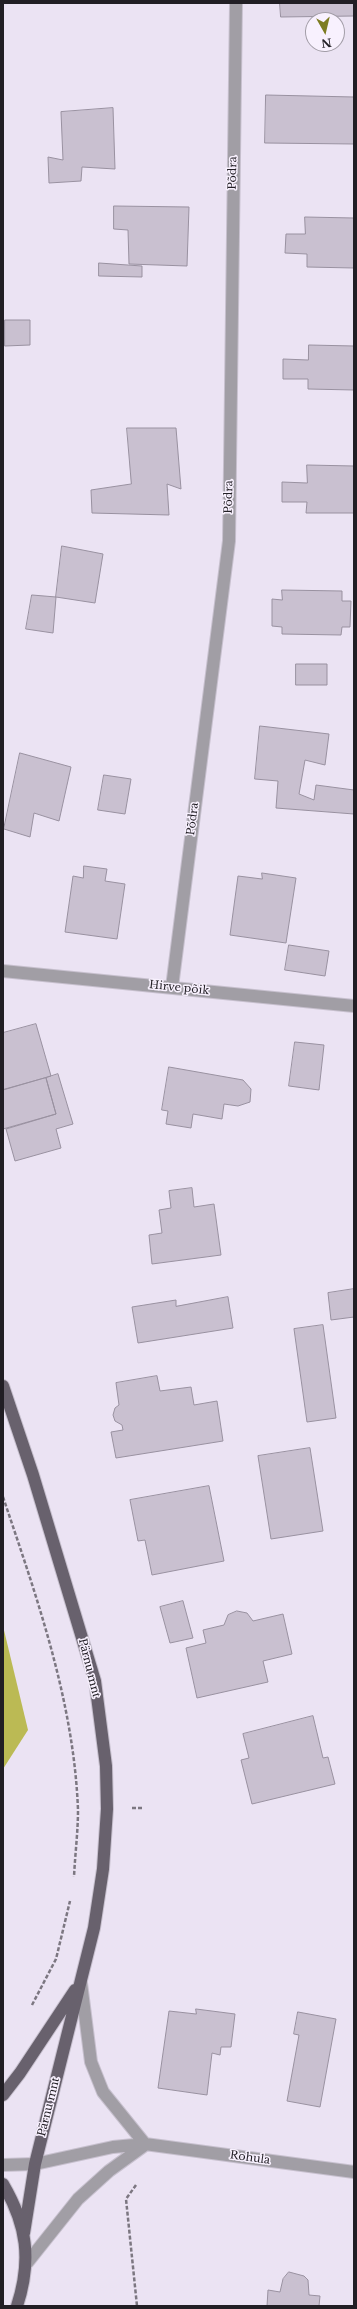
<!DOCTYPE html>
<meta charset="utf-8">
<style>
body{margin:0}
#map{position:relative;width:357px;height:2309px;overflow:hidden;background:#ebe3f3;font-family:"Libre Baskerville",serif}
canvas{display:block}
.frame{position:absolute;inset:0;border:4px solid #211e24;pointer-events:none}
.north{position:absolute;left:305px;top:12px;width:40px;height:40px;box-sizing:border-box;background:#f8f1fe;border:1px solid #a29da7;border-radius:50%;rotate:172deg;font-size:11px;font-weight:700;line-height:16px;text-align:center;color:#211e24}
.north::after{content:'';display:block;margin:auto;width:14px;height:18px;background:#7d7c23;clip-path:polygon(50% 0,100% 100%,50% 72%,0 100%)}
</style>
<div id="map">
<canvas width="357" height="2309"></canvas>
<div class="frame"></div>
<div class="north">N</div>
</div>
<script>
const g = document.querySelector('canvas').getContext('2d');
g.lineJoin = 'round';
function paint(path, color) {
  g.fillStyle = color;
  g.fill(path, 'evenodd');
}
function strokePath(path, color, width, dash) {
  g.strokeStyle = color;
  g.lineWidth = width;
  g.lineCap = dash ? 'butt' : 'round';
  g.setLineDash(dash || []);
  g.stroke(path);
}
function drawText(font, color, halo, rows, align = 'center') {
  g.font = font + ' "Libre Baskerville",serif';
  g.lineWidth = 3;
  g.setLineDash([]);
  g.textBaseline = 'middle';
  g.strokeStyle = halo;
  g.fillStyle = color;
  for (const [text, x, y, turn = 0] of rows) {
    g.save();
    g.translate(x, y);
    g.rotate((+turn || 0) * Math.PI / 180);
    g.textAlign = isNaN(turn) ? turn : align;
    if (halo) g.strokeText(text, 0, 0);
    g.fillText(text, 0, 0);
    g.restore();
  }
}
const forest = new Path2D(`
 M3,1626L28,1730L3,1769Z`);
const building = new Path2D(`
 M280,3H354V16L281,17Z
 M266,95L354,97V144L265,143Z
 M113,108L115,169L82,167L81,181L49,183L48,157L63,160L61,112Z
 M114,206L189,207L187,266L129,264L128,230L114,229Z
 M305,217L354,218V268L307,267V254L285,253L286,234H305Z
 M99,263L142,266V277L99,276Z
 M5,320H30V345L5,346Z
 M309,345L354,346V390L308,389V379H283V359L308,360Z
 M127,428H176L181,489L167,484L169,515L92,513L91,490L131,484Z
 M307,465L354,466V513H306L307,502H282V482L307,483Z
 M62,546L103,554L95,603L56,597Z
 M282,590L342,591V601H351L350,627H342L341,635L282,634V627L272,626V599L282,600Z
 M32,595L56,597L53,633L26,629Z
 M296,664H327V685H296Z
 M260,726L329,734L325,765L305,760L299,794L314,800L316,785L354,790V814L276,808L278,781L255,779Z
 M20,753L71,767L59,821L34,813L30,837L4,829Z
 M104,775L131,779L125,814L98,810Z
 M84,866L107,869L105,881L125,884L117,939L65,932L73,876L83,878Z
 M262,873L296,878L286,943L230,935L238,876L262,879Z
 M289,945L329,951L325,976L285,970Z
 M36,1024L51,1076L3,1090V1033Z
 M295,1042L324,1045L319,1090L289,1086Z
 M169,1067L243,1080L251,1089L250,1102L238,1106L224,1104L222,1119L193,1114L191,1128L166,1124L168,1111L162,1110Z
 M58,1074L73,1124L56,1129L61,1148L15,1161L6,1129L56,1114L46,1078Z
 M46,1078L56,1114L3,1129V1090Z
 M192,1188L194,1207L214,1204L221,1255L152,1264L149,1235L162,1233L159,1210L171,1208L169,1191Z
 M354,1289V1317L331,1320L328,1293Z
 M228,1297L233,1328L138,1343L132,1307L176,1300V1306Z
 M323,1325L336,1418L307,1422L294,1329Z
 M157,1376L160,1391L191,1387L194,1405L217,1401L223,1441L116,1458L111,1432L123,1430L122,1425L115,1421L113,1415L115,1408L119,1405L116,1383Z
 M310,1448L323,1531L271,1539L258,1456Z
 M209,1486L224,1561L152,1575L145,1540L138,1541L130,1500Z
 M183,1601L193,1638L170,1643L160,1607Z
 M237,1611L247,1613L253,1621L283,1614L292,1654L263,1661L268,1682L197,1698L186,1648L206,1643L203,1630L224,1625L228,1615Z
 M313,1716L323,1758L328,1757L335,1784L252,1804L241,1760L249,1758L243,1734Z
 M196,2009L235,2014L231,2047H221L220,2055L212,2053L207,2095L158,2088L169,2011L196,2014Z
 M298,2012L336,2019L320,2107L287,2101L299,2035L294,2034Z
 M289,2272L304,2276L308,2280L309,2295L320,2296L319,2306H267L268,2290L280,2292L283,2279Z`);
const path = new Path2D(`
 M3,1497C37,1598 74,1702 78,1810C78,1832 75,1855 74,1877
 M132,1808H142
 M32,2005L56,1959L70,1901
 M136,2185L126,2199L137,2306`);
const minor = new Path2D(`
 M3,971L354,1006
 M172,987L229,541L236,3
 M81,1983L91,2062L103,2092L145,2144
 M3,2165L35,2164L113,2147L145,2144L354,2172
 M27,2263L78,2199L109,2171L145,2145`);
const major = new Path2D(`
 M3,1386L33,1475L95,1681L106,1766L107,1809L103,1869L94,1928L35,2164L24,2233
 M3,2095L20,2073L75,1990
 M3,2184C27,2225 32,2260 17,2306`);
const streetNames = [
 ["Põdra",233,173,-89],
 ["Põdra",229,497,-89],
 ["Põdra",193,819,-83],
 ["Hirve põik",179,988,6],
 ["Pärnu mnt",89,1668,76],
 ["Pärnu mnt",49,2107,-76],
 ["Rohula",250,2158,8]
];
paint(forest, '#bbba54');
paint(building, '#c9c0d0');
strokePath(building, '#9991a0', 1);
strokePath(minor, '#c7c0ce', 14);
strokePath(major, '#c7c0ce', 14);
strokePath(path, '#7c7781', 2.5, [4, 2]);
strokePath(minor, '#a19ea5', 12);
strokePath(major, '#68616d', 12);
drawText('11px', '#211e24', '#f8f1fe', streetNames);
</script>
